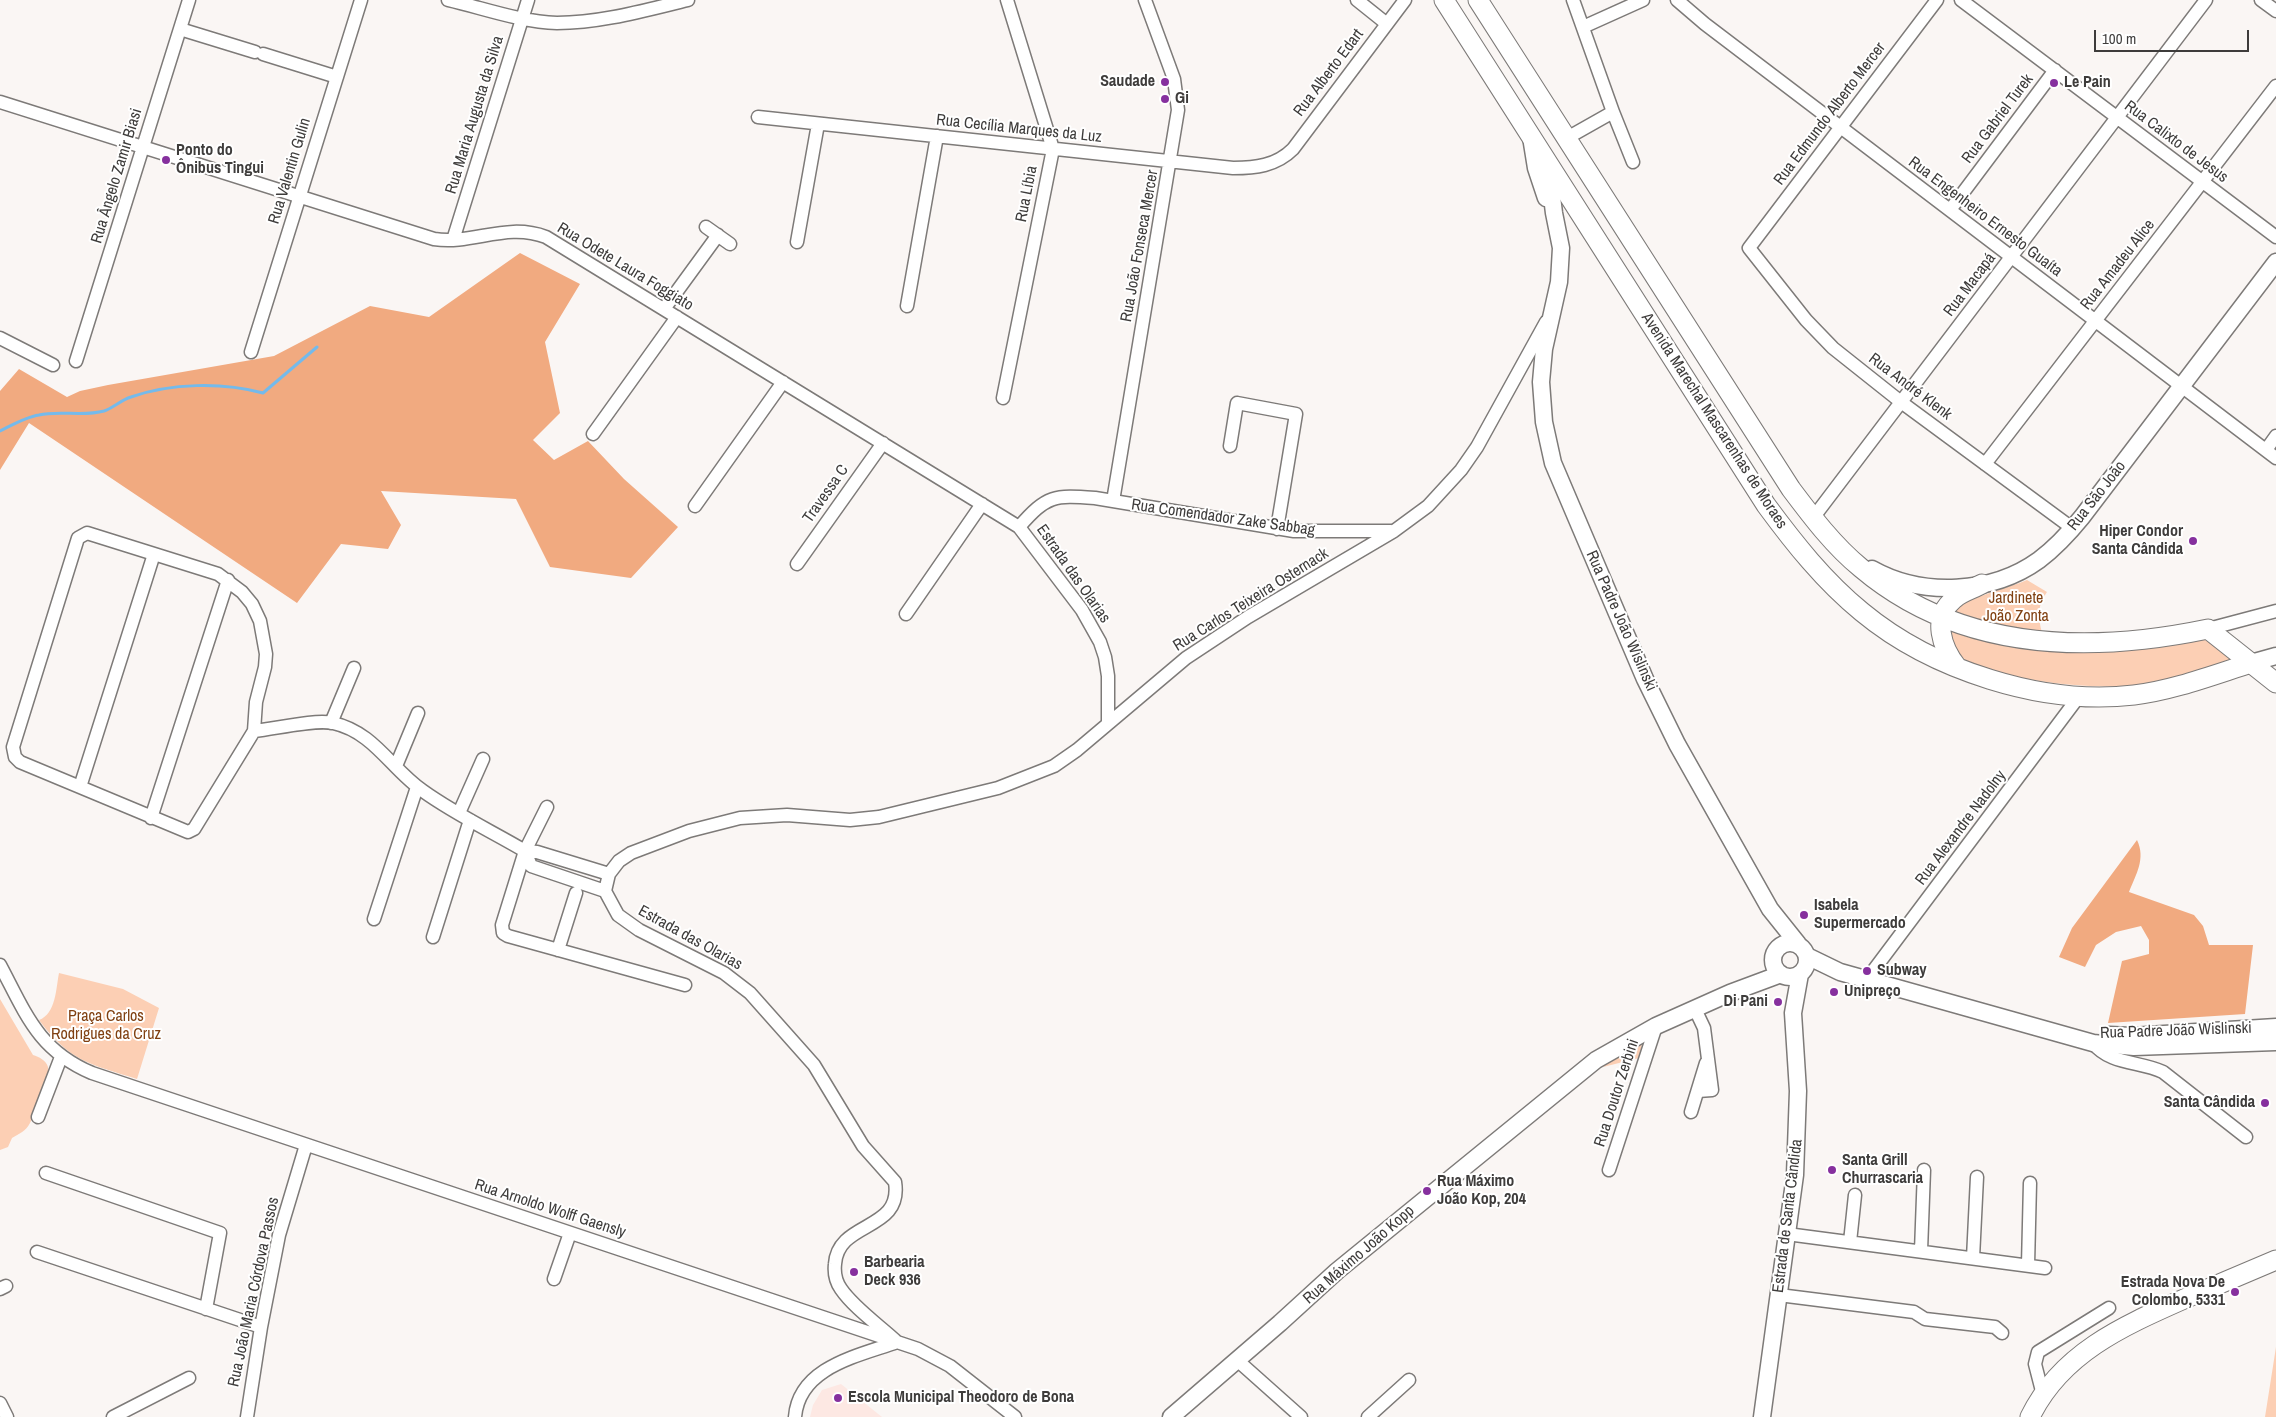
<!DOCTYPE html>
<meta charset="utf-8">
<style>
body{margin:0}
#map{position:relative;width:2276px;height:1417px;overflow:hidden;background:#faf6f4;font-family:"Archivo Narrow",sans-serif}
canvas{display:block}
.scale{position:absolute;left:2094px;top:30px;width:155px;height:22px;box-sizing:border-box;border:2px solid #3e3c3b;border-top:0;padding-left:6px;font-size:15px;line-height:18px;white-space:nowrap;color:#3e3c3b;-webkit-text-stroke:4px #fff;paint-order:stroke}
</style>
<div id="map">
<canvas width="2276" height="1417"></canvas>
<div class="scale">100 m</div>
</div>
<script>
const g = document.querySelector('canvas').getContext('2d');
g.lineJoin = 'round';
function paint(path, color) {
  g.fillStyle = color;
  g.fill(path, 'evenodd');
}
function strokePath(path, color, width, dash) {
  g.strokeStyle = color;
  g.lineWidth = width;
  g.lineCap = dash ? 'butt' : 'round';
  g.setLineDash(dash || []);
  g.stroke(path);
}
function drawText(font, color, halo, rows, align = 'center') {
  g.font = font + ' "Archivo Narrow",sans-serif';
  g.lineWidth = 4;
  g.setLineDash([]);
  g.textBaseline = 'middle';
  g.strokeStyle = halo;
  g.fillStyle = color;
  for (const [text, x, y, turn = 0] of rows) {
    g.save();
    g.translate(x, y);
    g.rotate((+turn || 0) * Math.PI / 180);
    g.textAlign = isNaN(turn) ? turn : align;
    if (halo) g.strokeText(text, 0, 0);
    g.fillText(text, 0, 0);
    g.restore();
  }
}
const education = new Path2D(`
 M841,1384L882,1417H810L813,1405L822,1390Z`);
const green = new Path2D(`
 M2027,580L2047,592C2037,605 2038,618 2042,633L2008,628L1952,614C1959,599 2009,588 2027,580Z
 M1951,628L2201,639L2212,642L2239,659C2209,667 2177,679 2146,684C2100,690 2051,684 2005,675C1992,672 1977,670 1965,662C1954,655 1952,640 1951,628Z
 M59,973L123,989L159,1008L137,1079C90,1064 70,1062 39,1020C56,1014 56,988 59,973Z
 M0,999L33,1055C39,1057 46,1060 48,1067C50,1078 36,1113 30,1123C26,1131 19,1134 12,1138L8,1147L0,1150Z
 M1642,1044L1639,1058L1603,1067L1615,1056Z
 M2276,1347V1417H2265Z`);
const forest = new Path2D(`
 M520,253L580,284L545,342L560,413L533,440L554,460L588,441L624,479L678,527L631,578L550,567L516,499L381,491L401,525L388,549L341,544L297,603L29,423L0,470V391L19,369L67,397L80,391L108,385L274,356L370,306L429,317Z
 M2137,840C2146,859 2136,874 2129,892L2194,915L2203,926L2209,945H2253L2245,1014L2108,1023L2122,961L2149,954V940L2141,926L2116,932L2096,945L2085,967L2059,957L2072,928Z`);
const stream = new Path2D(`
 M0,431C12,425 26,417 39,415C59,410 83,417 104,411C113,408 121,400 131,397C171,383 222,382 263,393L317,347`);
const minor = new Path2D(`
 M448,0C483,8 521,22 557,23C601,23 646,10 688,0
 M1357,0L1387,24
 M1677,0L1705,24L2276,458
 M1937,0L1749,248L1806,320L1833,348L1901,402L2072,528
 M1961,0L2276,237
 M2261,0L2276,11
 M1583,27L1643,0
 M180,29L255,52
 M263,54L337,77
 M0,102L434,239C473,245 506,222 546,237L1019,527L1082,610L1100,642L1105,657L1108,676V723
 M1613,112L1633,162
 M758,117L1233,168C1255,168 1276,166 1293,149L1405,0
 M1567,138L1613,112L1573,0
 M1950,210L2055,70
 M706,227L730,244
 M453,240L528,0
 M797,242L818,124
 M907,306L937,136
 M664,309L718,235
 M0,338L53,365
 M251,352L361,0
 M76,361L189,0
 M1003,398L1053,149L1007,0
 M593,434L677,317
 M1230,446L1237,403L1296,414L1277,529
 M2266,450L2276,436
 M1985,464L2276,86
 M1113,501L1178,110L1174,79L1145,0
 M695,506L783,382
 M1813,518L2206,0
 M1019,527C1047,495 1054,495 1095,498L1294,531H1391
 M87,533L218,574L242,592L252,604L260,621L266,654L265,667L256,702L254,731L194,829L188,832L20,762L15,757L13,747L78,538Z
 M797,564L883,443
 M906,614L982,504
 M2208,629L2276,611
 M331,723L354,668
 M254,731C275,729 314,719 333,723C374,732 391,769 423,791C455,814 491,831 525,851L537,852L609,874
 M396,766L418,713
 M80,787L154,554
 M547,807L525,851L502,925L503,933L508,936L685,985
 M459,813L483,759
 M151,818L228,580
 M525,851L531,866L605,891
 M374,919L417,787
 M433,937L470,820
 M558,950L576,893
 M0,965C26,1014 38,1050 92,1073L918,1349L950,1366L1015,1417
 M1867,979L2080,695
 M1695,1009L1704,1028L1712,1090L1698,1091
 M2093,1043C2110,1065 2140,1061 2163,1072L2246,1137
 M1691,1112L1706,1063
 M38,1117L61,1057
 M1609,1170L1656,1026
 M46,1173L220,1233L206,1309
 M1787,1234L2045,1268
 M1850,1242L1855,1195
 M1921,1251L1924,1170
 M37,1252L261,1327
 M1973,1258L1977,1177
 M2028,1265L2030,1183
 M554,1279L570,1233
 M0,1289L6,1286
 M1779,1295L1914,1312L1925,1319L1995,1327L2002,1333
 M897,1342C880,1326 854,1308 841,1289C836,1282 834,1273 835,1264C838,1220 903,1232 895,1182L863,1146L814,1065L750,993L724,973L639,930L618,915L605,891L609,874L619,861L631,853L689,831L740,818L787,815L850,820L879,817L998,788L1054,766L1077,750L1186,658L1248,617L1394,531L1428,506L1461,470L1477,447L1546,322
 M1237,1360L1301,1417
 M2043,1395L2035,1364L2038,1352L2109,1308
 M0,1403L7,1417
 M113,1417L189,1378
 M247,1417L261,1327L279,1235L306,1145
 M795,1417C799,1367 858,1356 897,1342
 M1368,1417L1409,1380`);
const major = new Path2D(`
 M1531,137L1536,168L1546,198
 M1548,164L1554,213L1561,248L1559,282L1544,349L1541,382L1544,422L1553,463L1645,679L1677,744L1770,909L1798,944
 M1872,569C1922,597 1992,594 2039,560C2055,548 2069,533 2082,517L2276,262
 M2251,663L2276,656
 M1773 960a17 17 0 1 1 34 0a17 17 0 1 1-34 0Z
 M1807,956L1840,972L2093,1043L2134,1047L2276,1042
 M2109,1035L2132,1036L2276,1027
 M1171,1417L1280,1323L1337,1271L1596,1060L1656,1026L1730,993L1781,974
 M1762,1417L1795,1175L1798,1091L1793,1013L1800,974`);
const highway = new Path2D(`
 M1444,0L1766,505C1794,543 1824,581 1862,612C1932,670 2043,706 2134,695C2174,690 2213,675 2251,663
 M1478,0L1791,489C1812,517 1834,546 1861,568C1959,651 2088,654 2208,629L2276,683
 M1957,667C1942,648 1931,618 1954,599C1961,592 1973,589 1982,584
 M2030,1417C2061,1353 2123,1326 2184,1299C2215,1286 2245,1273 2276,1260`);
const markers = [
 [1165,82,5,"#86309e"],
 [2054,83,5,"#86309e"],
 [1165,99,5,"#86309e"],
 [166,160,5,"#86309e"],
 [2193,541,5,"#86309e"],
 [1804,915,5,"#86309e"],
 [1867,971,5,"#86309e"],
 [1834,992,5,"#86309e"],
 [1778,1002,5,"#86309e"],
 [2265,1103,5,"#86309e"],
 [1832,1170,5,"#86309e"],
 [1427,1191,5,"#86309e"],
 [854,1272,5,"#86309e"],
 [2235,1292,5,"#86309e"],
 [838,1398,5,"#86309e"]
];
const streetNames = [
 ["Rua Alberto Edart",1329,73,-53],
 ["Rua Edmundo Alberto Mercer",1830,114,-53],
 ["Rua Maria Augusta da Silva",475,115,-73],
 ["Rua Gabriel Turek",1998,119,-53],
 ["Rua Cecília Marques da Luz",1019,129,6],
 ["Rua Calixto de Jesus",2176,142,37],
 ["Rua Valentin Gulin",290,171,-73],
 ["Rua Ângelo Zamir Biasi",117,176,-73],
 ["Rua Líbia",1027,194,-79],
 ["Rua Engenheiro Ernesto Guaíta",1985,217,37],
 ["Rua João Fonseca Mercer",1140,246,-80],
 ["Rua Amadeu Alice",2118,265,-52],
 ["Rua Odete Laura Foggiato",625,267,31],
 ["Rua Macapá",1970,285,-53],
 ["Rua André Klenk",1910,387,37],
 ["Avenida Marechal Mascarenhas de Moraes",1714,421,57],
 ["Travessa C",826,494,-55],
 ["Rua São João",2097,496,-52],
 ["Rua Comendador Zake Sabbag",1223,518,8],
 ["Estrada das Olarias",1073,574,55],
 ["Rua Carlos Teixeira Osternack",1251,600,-32],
 ["Rua Padre João Wislinski",1621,621,66],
 ["Rua Alexandre Nadolny",1961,828,-53],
 ["Estrada das Olarias",690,938,29],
 ["Rua Padre João Wislinski",2176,1031,-2],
 ["Rua Doutor Zerbini",1617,1093,-72],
 ["Rua Arnoldo Wolff Gaensly",550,1209,18],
 ["Estrada de Santa Cândida",1788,1216,-83],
 ["Rua Máximo João Kopp",1359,1255,-41],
 ["Rua João Maria Córdova Passos",254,1292,-78]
];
const poiNames = [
 ["Saudade",1155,82,"right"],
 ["Le Pain",2064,83],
 ["Gi",1175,99],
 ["Ponto do",176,151],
 ["Ônibus Tingui",176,169],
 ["Hiper Condor",2183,532,"right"],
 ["Santa Cândida",2183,550,"right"],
 ["Isabela",1814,906],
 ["Supermercado",1814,924],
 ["Subway",1877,971],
 ["Unipreço",1844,992],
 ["Di Pani",1768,1002,"right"],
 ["Santa Cândida",2255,1103,"right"],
 ["Santa Grill",1842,1161],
 ["Churrascaria",1842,1179],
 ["Rua Máximo",1437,1182],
 ["João Kop, 204",1437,1200],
 ["Barbearia",864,1263],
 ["Deck 936",864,1281],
 ["Estrada Nova De",2225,1283,"right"],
 ["Colombo, 5331",2225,1301,"right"],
 ["Escola Municipal Theodoro de Bona",848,1398]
];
const parkNames = [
 ["Jardinete",2016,599],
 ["João Zonta",2016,617],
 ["Praça Carlos",106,1017],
 ["Rodrigues da Cruz",106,1035]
];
paint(education, '#fde8e3');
paint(green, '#fccfb4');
paint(forest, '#f1aa80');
strokePath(stream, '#74baeb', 3);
strokePath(minor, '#7d7a78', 15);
strokePath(major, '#7d7a78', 19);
strokePath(highway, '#7d7a78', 21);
strokePath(minor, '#fff', 12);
strokePath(major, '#fff', 16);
strokePath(highway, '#fff', 19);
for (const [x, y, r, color] of markers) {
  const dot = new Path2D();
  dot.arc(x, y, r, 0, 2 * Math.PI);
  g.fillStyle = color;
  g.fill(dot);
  strokePath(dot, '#fff', 2);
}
drawText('16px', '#3e3c3b', '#fff', streetNames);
drawText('bold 16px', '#3e3c3b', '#fff', poiNames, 'left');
drawText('16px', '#804011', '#fff', parkNames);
</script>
